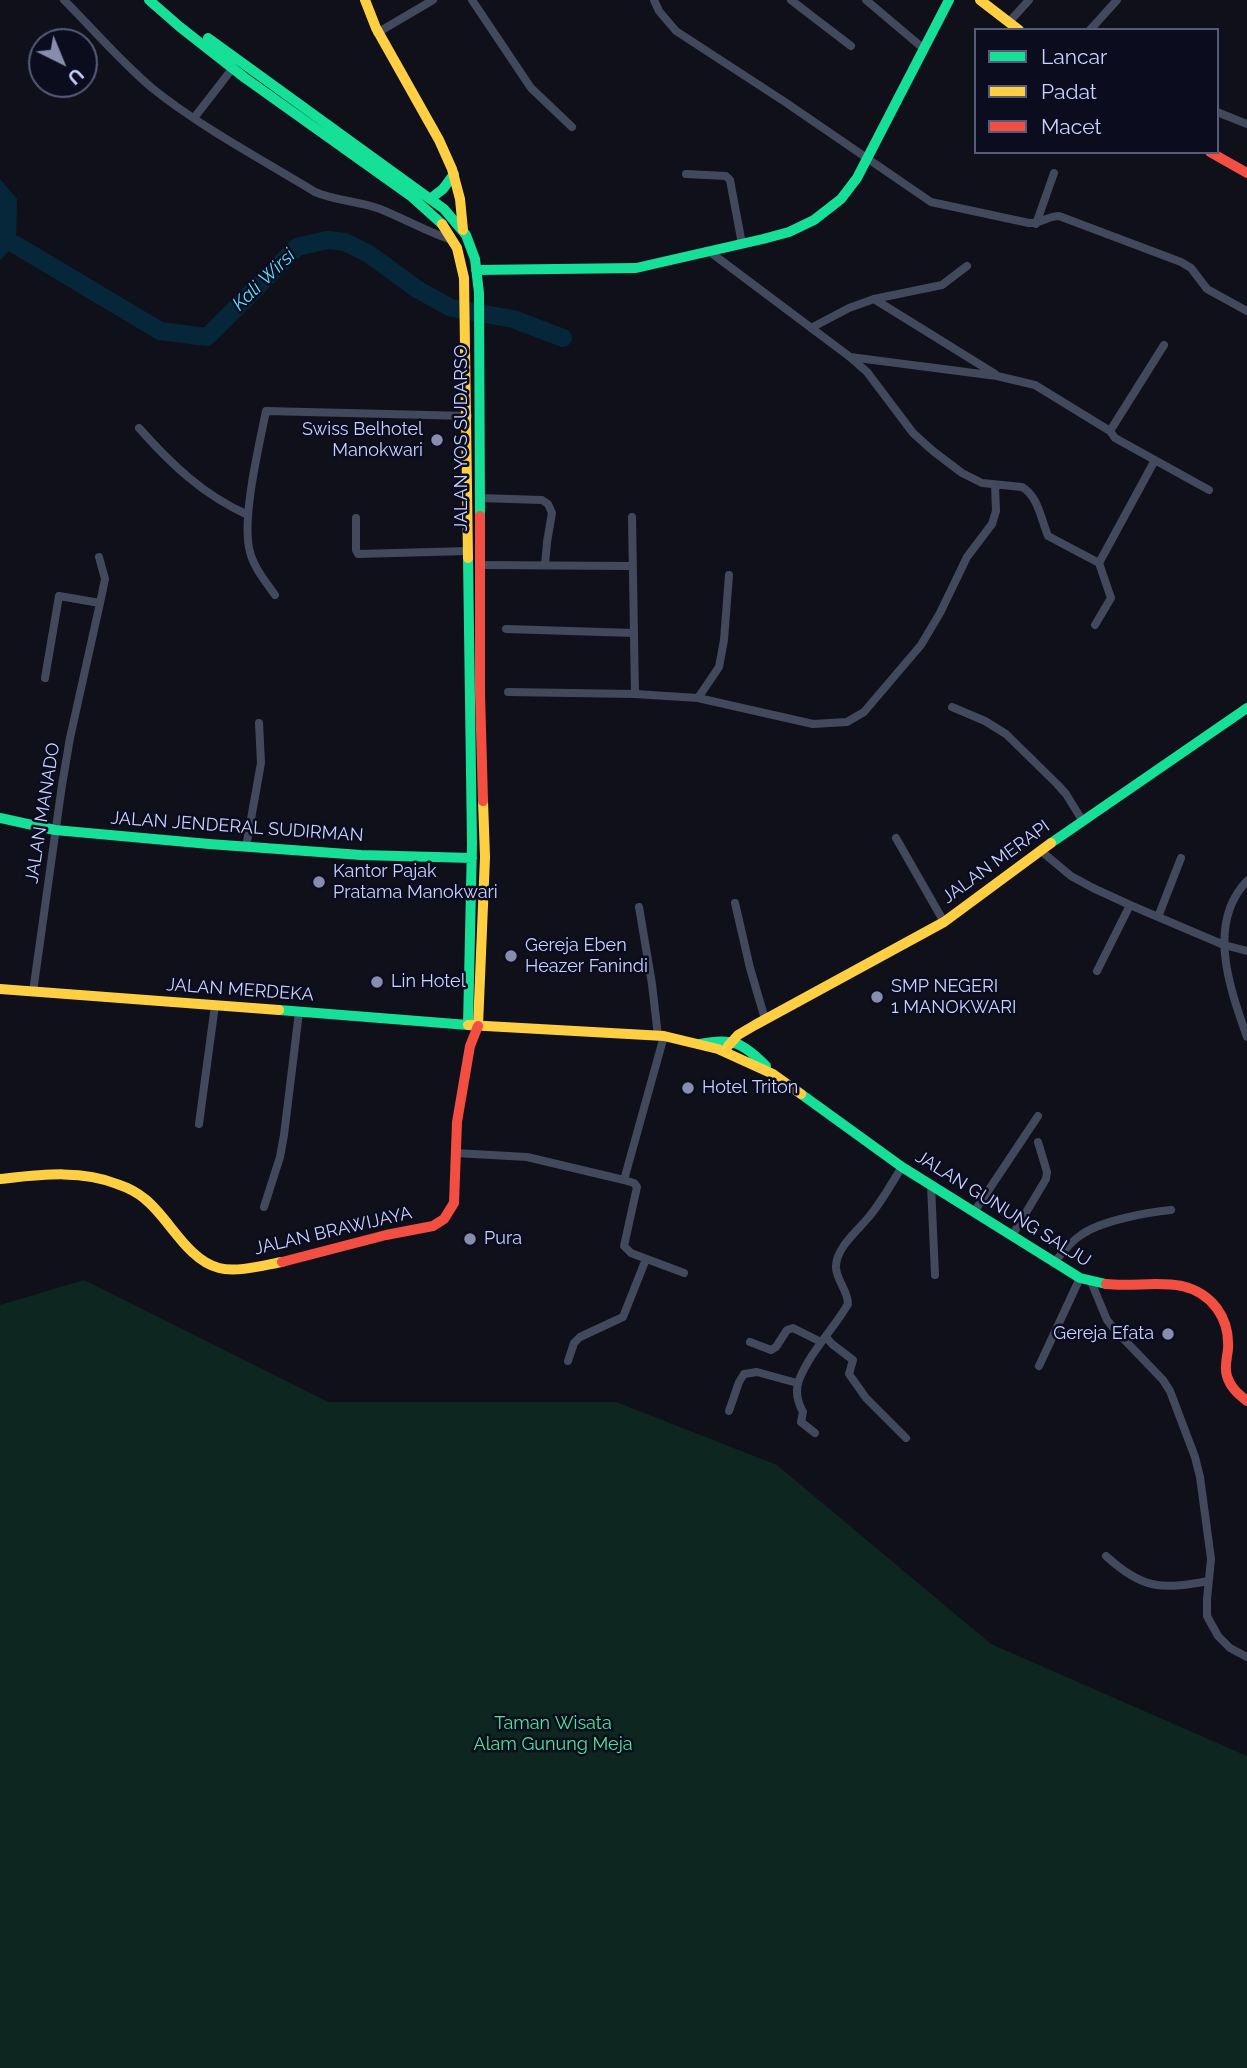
<!DOCTYPE html>
<style>
body{margin:0}
#map{position:relative;width:1247px;height:2068px;overflow:hidden;background:#0f101a;font-family:Raleway,sans-serif}
canvas{display:block}
.legend{position:absolute;left:974px;top:28px;width:245px;height:126px;box-sizing:border-box;background:#0b0d1f;border:2px solid #575b79;margin:0;padding:9px 12px;list-style:none;font-size:21px;color:#c9d1ff}
.legend li{display:flex;align-items:center;gap:14px;height:35px}
.legend b{width:35px;border:2px solid #575b79}
.north{position:absolute;left:28px;top:28px;width:70px;height:70px;box-sizing:border-box;background:#0b0d1f;border:2px solid #575b79;border-radius:50%;rotate:137deg;font-size:19px;font-weight:700;line-height:28px;text-align:center;color:#c9d1ff}
.north::after{content:'';display:block;margin:auto;width:24px;height:32px;background:#888daf;clip-path:polygon(50% 0,100% 100%,50% 72%,0 100%)}
</style>
<div id="map">
<canvas width="1247" height="2068"></canvas>
<ul class="legend">
<li><b style="height:9px;background:#16e098"></b>Lancar</li>
<li><b style="height:9px;background:#ffcf43"></b>Padat</li>
<li><b style="height:9px;background:#f24e42"></b>Macet</li>
</ul>
<div class="north">U</div>
</div>
<script>
const g = document.querySelector('canvas').getContext('2d');
g.lineJoin = 'round';
function paint(path, color) {
  g.fillStyle = color;
  g.fill(path, 'evenodd');
}
function strokePath(path, color, width, dash) {
  g.strokeStyle = color;
  g.lineWidth = width;
  g.lineCap = dash ? 'butt' : 'round';
  g.setLineDash(dash || []);
  g.stroke(path);
}
function drawText(font, color, halo, rows, align = 'center') {
  g.font = font + ' Raleway,sans-serif';
  g.lineWidth = 5;
  g.setLineDash([]);
  g.textBaseline = 'middle';
  g.strokeStyle = halo;
  g.fillStyle = color;
  for (const [text, x, y, turn = 0] of rows) {
    g.save();
    g.translate(x, y);
    g.rotate((+turn || 0) * Math.PI / 180);
    g.textAlign = isNaN(turn) ? turn : align;
    if (halo) g.strokeText(text, 0, 0);
    g.fillText(text, 0, 0);
    g.restore();
  }
}
const green = new Path2D(`
 M84,1280L328,1402H616L777,1465L991,1644L1247,1756V2068H0V1305Z`);
const water = new Path2D(`
 M0,179L17,199L16,245L0,260Z`);
const river = new Path2D(`
 M16,245L160,331L207,337L297,247L327,240L345,242L369,254L417,289L451,308L513,319L563,338`);
const street = new Path2D(`
 M64,0C93,29 120,61 152,88C202,128 261,159 315,192C336,201 359,201 380,209C405,219 427,232 452,240
 M472,0L531,88L572,127
 M654,0L659,11L676,31L785,102L931,202L1029,223C1040,224 1048,216 1059,216L1181,262L1191,268L1207,289L1247,311
 M791,0L851,46
 M866,0L924,49
 M1009,22L1029,0
 M1090,30L1117,0
 M377,33L433,0
 M1217,112L1247,124
 M194,118L232,69
 M686,174L726,176L730,180L742,244
 M1036,224L1054,173
 M710,252L850,357L867,372L913,433L933,451L962,473L982,483L1022,487C1038,496 1041,519 1048,536L1099,563
 M874,299L995,374
 M811,328L849,308L874,299L942,285L967,266
 M850,357L997,376L1035,385L1110,431L1115,438L1209,490
 M139,428C171,464 203,495 248,515
 M1110,431L1164,345
 M479,498L542,500L548,504L552,513L547,542L545,565
 M632,517L635,694
 M356,518V550L358,554L468,551
 M99,557L105,579L100,603
 M480,565L632,566
 M275,595C266,582 254,568 250,552C241,520 259,446 266,411L468,416
 M1095,625L1111,598L1099,563L1155,460
 M506,629L633,633
 M508,692L635,694L698,698L813,724L847,722L864,712L921,645L940,613L967,557L992,524L996,511L995,485
 M698,698L719,667L724,640L729,575
 M952,707L985,721L1006,734L1057,784L1066,794L1082,820
 M896,838L944,922
 M246,847L261,763L259,723
 M1041,851L1071,876L1093,888L1130,905L1224,945L1247,951
 M1247,881C1206,923 1230,989 1247,1037
 M735,903L750,968L765,1019
 M639,907L652,984L658,1036
 M1158,917L1181,858
 M1097,971L1130,905
 M33,992L62,785L70,738L100,603L59,596L45,678
 M664,1036L624,1180L634,1183L637,1187L624,1246L631,1253L684,1273
 M199,1124L215,1005
 M455,1153L527,1157L624,1180
 M931,1185L935,1275
 M264,1207L280,1157L284,1135L299,1012
 M974,1212L1038,1116
 M1012,1236L1046,1179L1047,1172L1038,1142
 M1054,1263C1062,1253 1070,1242 1081,1235C1100,1221 1148,1212 1171,1210
 M1092,1284L1107,1320L1115,1330L1163,1380L1170,1391L1195,1457L1200,1477L1211,1559L1207,1599V1616L1218,1636L1230,1648L1247,1657
 M826,1337L832,1344L853,1360L849,1374L866,1398L906,1438
 M750,1342L771,1350L776,1347L787,1330L793,1328L821,1342
 M568,1361L574,1343L580,1337L623,1317L646,1259
 M1039,1366L1080,1278
 M729,1411L739,1382L744,1374L757,1372L797,1383
 M815,1433L801,1422L803,1412C798,1403 795,1391 799,1380C810,1352 833,1330 848,1304C848,1291 837,1281 836,1268C835,1249 857,1231 868,1218C881,1203 891,1184 902,1167
 M1106,1556C1142,1589 1161,1590 1208,1581`);
const fast = new Path2D(`
 M149,0L180,27L245,78L412,197L442,224
 M208,38L444,209L466,235L475,259L479,293L480,516
 M430,199L443,189L454,174
 M476,270L636,268L763,239L789,232L814,220L841,199L857,178L949,0
 M0,818L55,830L209,844L361,855L472,858
 M1051,843L1247,708
 M279,1010L468,1025L472,844L468,558
 M700,1044C733,1037 743,1043 766,1066
 M801,1094L902,1167L1080,1278L1106,1284`);
const slow = new Path2D(`
 M365,0L376,28L439,140L452,169L460,199L463,230
 M980,0L1019,30
 M442,224L457,248L464,278L468,558
 M0,989L279,1010
 M468,1025L664,1036L718,1049L773,1074L801,1094
 M478,1026L485,857L483,801
 M728,1046L738,1035L755,1025L944,922L1051,843
 M0,1179C38,1175 81,1169 117,1184C126,1187 138,1193 145,1199C169,1218 187,1260 219,1268C236,1273 265,1265 282,1262`);
const jam = new Path2D(`
 M1210,152L1247,173
 M480,516V693L483,801
 M282,1262L386,1235L433,1226L444,1219L454,1203L457,1122L470,1046L478,1026
 M1106,1284C1131,1287 1157,1281 1182,1286C1212,1293 1230,1318 1228,1349C1227,1359 1224,1367 1227,1376C1230,1387 1238,1394 1247,1401`);
const markers = [
 [437,440,7,"#888daf"],
 [319,882,7,"#888daf"],
 [511,956,7,"#888daf"],
 [377,982,7,"#888daf"],
 [877,997,7,"#888daf"],
 [688,1088,7,"#888daf"],
 [470,1239,7,"#888daf"],
 [1168,1334,7,"#888daf"]
];
const poiNames = [
 ["Swiss Belhotel",423,430,"right"],
 ["Manokwari",423,451,"right"],
 ["Kantor Pajak",333,872],
 ["Pratama Manokwari",333,893],
 ["Gereja Eben",525,946],
 ["Heazer Fanindi",525,967],
 ["Lin Hotel",391,982],
 ["SMP NEGERI",891,987],
 ["1 MANOKWARI",891,1008],
 ["Hotel Triton",702,1088],
 ["Pura",484,1239],
 ["Gereja Efata",1154,1334,"right"]
];
const streetNames = [
 ["JALAN YOS SUDARSO",462,438,-90],
 ["JALAN MANADO",43,813,-81],
 ["JALAN JENDERAL SUDIRMAN",237,827,4],
 ["JALAN MERAPI",996,862,-36],
 ["JALAN MERDEKA",240,990,4],
 ["JALAN GUNUNG SALJU",1003,1209,32],
 ["JALAN BRAWIJAYA",333,1231,-13]
];
const parkNames = [
 ["Taman Wisata",553,1724],
 ["Alam Gunung Meja",553,1745]
];
const waterNames = [
 ["Kali Wirsi",264,280,-44]
];
paint(green, '#0d2620');
paint(water, '#06273a');
strokePath(river, '#06273a', 18);
strokePath(street, '#43495c', 8);
strokePath(fast, '#16e098', 10);
strokePath(slow, '#ffcf43', 10);
strokePath(jam, '#f24e42', 10);
for (const [x, y, r, color] of markers) {
  const dot = new Path2D();
  dot.arc(x, y, r, 0, 2 * Math.PI);
  g.fillStyle = color;
  g.fill(dot);
  strokePath(dot, '#0b0d1f', 2.5);
}
drawText('18px', '#c9d1ff', '#0b0d1f', poiNames, 'left');
drawText('18px', '#c9d1ff', '#0b0d1f', streetNames);
drawText('18px', '#4ce796', '#0b0d1f', parkNames);
drawText('italic 19px', '#57dfff', '#0b0d1f', waterNames);
</script>
